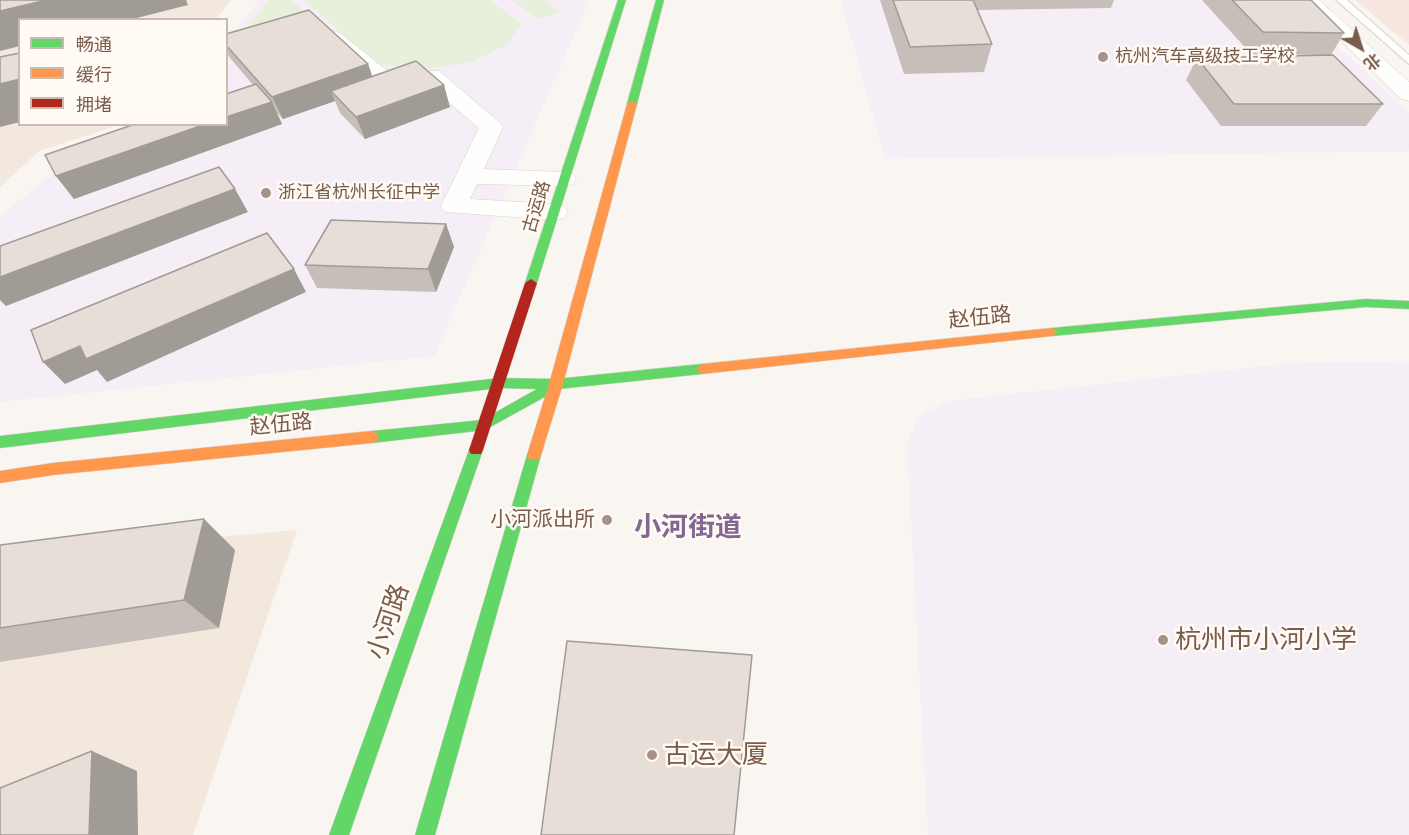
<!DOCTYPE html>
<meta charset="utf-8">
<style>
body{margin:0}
#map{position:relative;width:1409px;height:835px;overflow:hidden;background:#f9f5f0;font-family:"IBM Plex Sans","Noto Sans SC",sans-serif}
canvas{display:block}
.legend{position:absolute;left:18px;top:18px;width:210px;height:108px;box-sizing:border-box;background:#fffaf3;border:2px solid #cabbb1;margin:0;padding:8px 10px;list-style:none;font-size:18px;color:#7a5c4d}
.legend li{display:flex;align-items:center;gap:12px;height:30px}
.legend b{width:30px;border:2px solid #cabbb1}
.north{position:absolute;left:1331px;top:18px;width:60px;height:60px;-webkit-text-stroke:4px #fffaf3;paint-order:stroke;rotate:141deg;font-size:16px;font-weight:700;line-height:24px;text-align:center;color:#7a5c4d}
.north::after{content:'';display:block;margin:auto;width:21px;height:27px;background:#7a5c4d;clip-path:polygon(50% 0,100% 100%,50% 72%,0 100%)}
</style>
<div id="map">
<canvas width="1409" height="835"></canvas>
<ul class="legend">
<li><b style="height:8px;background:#63d668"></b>畅通</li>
<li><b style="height:8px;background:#ff974d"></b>缓行</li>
<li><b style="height:8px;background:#b3261e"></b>拥堵</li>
</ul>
<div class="north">北</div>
</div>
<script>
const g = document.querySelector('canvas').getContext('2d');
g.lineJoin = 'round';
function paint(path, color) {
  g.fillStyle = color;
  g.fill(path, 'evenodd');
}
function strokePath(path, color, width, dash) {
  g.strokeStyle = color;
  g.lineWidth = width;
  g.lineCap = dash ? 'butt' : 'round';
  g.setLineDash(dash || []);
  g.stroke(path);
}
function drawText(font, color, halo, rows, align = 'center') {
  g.font = font + ' "IBM Plex Sans","Noto Sans SC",sans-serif';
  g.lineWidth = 5;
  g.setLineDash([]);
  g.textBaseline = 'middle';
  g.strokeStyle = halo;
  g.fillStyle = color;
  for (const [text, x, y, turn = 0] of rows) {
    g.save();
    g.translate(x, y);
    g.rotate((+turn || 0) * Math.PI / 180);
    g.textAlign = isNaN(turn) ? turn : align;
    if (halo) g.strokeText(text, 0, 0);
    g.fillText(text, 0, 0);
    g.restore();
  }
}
const residential = new Path2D(`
 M0,0H231L216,19L20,20V124L119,125L39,151L0,187Z
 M297,530L193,835H0V556Z`);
const commercial = new Path2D(`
 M1355,0H1409V45Z`);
const education = new Path2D(`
 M259,0H589L434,356L0,402V217L63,164L226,124L227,42Z
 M841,0H1288L1409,113V151L885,159Z
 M1406,361L1409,365V835H928L907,444L919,416L947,401L1291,363Z`);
const green = new Path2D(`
 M269,0H292L310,17L239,38Z
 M305,0H489L521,23L507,45L472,62L431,68L377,65Z
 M544,0L561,12L538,19L512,1Z`);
const lane = new Path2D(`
 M1336,0H1347L1409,55V64Z`);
const street = new Path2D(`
 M1299,0H1319L1409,82V101L1401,99Z
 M333,31L340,33L386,70L439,71L499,122L503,127L484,169L564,172L573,174L576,179L573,184L564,186L477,184L470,199L555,204L564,206L568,212L564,218L555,220L445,212L441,206L479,128L426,83L373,82L326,41L323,37L326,33Z`);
const fast = new Path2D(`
 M618,0H626L537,283L535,286H527L525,283Z
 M656,0H664L637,104L632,107L627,104Z
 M1366,299L1409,301V309L1366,307L1052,336L1046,332L1052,328Z
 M702,364L708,369L702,374L559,389L485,430L372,443L367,441L365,437L367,433L372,431L482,420L537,389L499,388L0,448V436L499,378L556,379Z
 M476,444L481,446L483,450L349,835H329L469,450L471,446Z
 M534,449L539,451L541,455L435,835H415L527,455L529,451Z`);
const slow = new Path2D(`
 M632,101L637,104L563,384L541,455L539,459H529L527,455L549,384L627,104Z
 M1052,328L1058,332L1052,336L702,374L696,369L702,364Z
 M372,431L377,433L379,437L377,441L372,443L53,475L0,483V471L53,463Z`);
const jam = new Path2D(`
 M531,279L537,283L483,450L481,454H471L469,450L525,283Z`);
const wall = new Path2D(`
 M880,0H1114L1111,8L977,10L992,44L984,72L904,74Z
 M1202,0H1311L1344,33L1331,55L1383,104L1366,126H1221L1186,80L1197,58L1319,55L1251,54Z
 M226,34L368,64L372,76L450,107L365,139L340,113L335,101L283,119L276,112L282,124L74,199L56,176L253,85L230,58L226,52Z
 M446,224L454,247L436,292L317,288L305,265Z
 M204,519L235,550L219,628L0,662V545Z`);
const shadedWall = new Path2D(`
 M47,0H186L188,5L129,20H20V46L0,51V11Z
 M368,64L376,87L331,91L335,101L283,119L272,97Z
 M20,79V122L0,127V84Z
 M444,85L450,107L365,139L356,117Z
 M272,102L282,124L74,199L56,176L206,124H226V117Z
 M235,189L248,212L6,306L0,300V277Z
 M446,224L454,247L436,292L428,269Z
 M294,269L306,292L107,382L97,370L65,384L43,362L80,346Z
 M204,519L235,550L219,628L184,600Z
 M92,751L137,771L138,835H89Z`);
const building = new Path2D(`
 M0,0H47L0,11Z
 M893,0H973L992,44L910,47Z
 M1232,0H1311L1344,33L1263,32Z
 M309,10L368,64L272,97L226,45V34Z
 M20,53V79L0,84V57Z
 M1333,55L1383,104H1234L1197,58Z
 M416,61L444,85L356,117L331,91Z
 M256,84L272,102L226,117V94Z
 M135,124H206L56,176L45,155Z
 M219,167L235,189L0,277V246Z
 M331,220L446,224L428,269L305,265Z
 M267,233L294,269L86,359L80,346L43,362L31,330Z
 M204,519L184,600L0,628V545Z
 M567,641L752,655L734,835H541Z
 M92,751L89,835H0V788Z`);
const markers = [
 [1103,57,6,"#a69286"],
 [266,193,6,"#a69286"],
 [607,520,6,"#a69286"],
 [1163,640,6,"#a69286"],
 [652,755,6,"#a69286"]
];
const farPoinames = [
 ["杭州汽车高级技工学校",1115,57],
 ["浙江省杭州长征中学",278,193]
];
const farStreetnames = [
 ["古运路",537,207,-73]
];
const streetNames = [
 ["赵伍路",980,318,-6],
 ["赵伍路",281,425,-6]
];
const poiNames = [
 ["小河派出所",595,520]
];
const nearStreetnames = [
 ["小河路",389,622,-71]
];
const nearPoinames = [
 ["杭州市小河小学",1175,640],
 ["古运大厦",664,755]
];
const districtNames = [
 ["小河街道",688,528]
];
paint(residential, '#f2e8de');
paint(commercial, '#f6e8e1');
paint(education, '#f6eef6');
paint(green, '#e7f0db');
strokePath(lane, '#d7d1cb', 2);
strokePath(street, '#d7d1cb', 1);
strokePath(fast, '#d9d2cb', 1);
strokePath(slow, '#d9d2cb', 1);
strokePath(jam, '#d9d2cb', 1);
paint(lane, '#fefefd');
paint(street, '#fefefd');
paint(fast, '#63d668');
paint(slow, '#ff974d');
paint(jam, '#b3261e');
paint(wall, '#c6bfb9');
paint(shadedWall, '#a19b96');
paint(building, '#e6ded7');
strokePath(building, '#a19b96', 1.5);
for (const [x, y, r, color] of markers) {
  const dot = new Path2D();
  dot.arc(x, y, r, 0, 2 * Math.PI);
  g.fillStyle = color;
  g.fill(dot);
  strokePath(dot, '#fffaf3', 2);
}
drawText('18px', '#7a5c4d', '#fffaf3', farPoinames, 'left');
drawText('18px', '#7a5c4d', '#fffaf3', farStreetnames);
drawText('21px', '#7a5c4d', '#fffaf3', streetNames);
drawText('21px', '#7a5c4d', '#fffaf3', poiNames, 'right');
drawText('26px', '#7a5c4d', '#fffaf3', nearStreetnames);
drawText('26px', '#7a5c4d', '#fffaf3', nearPoinames, 'left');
drawText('bold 27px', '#846695', '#fffaf3', districtNames);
</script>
